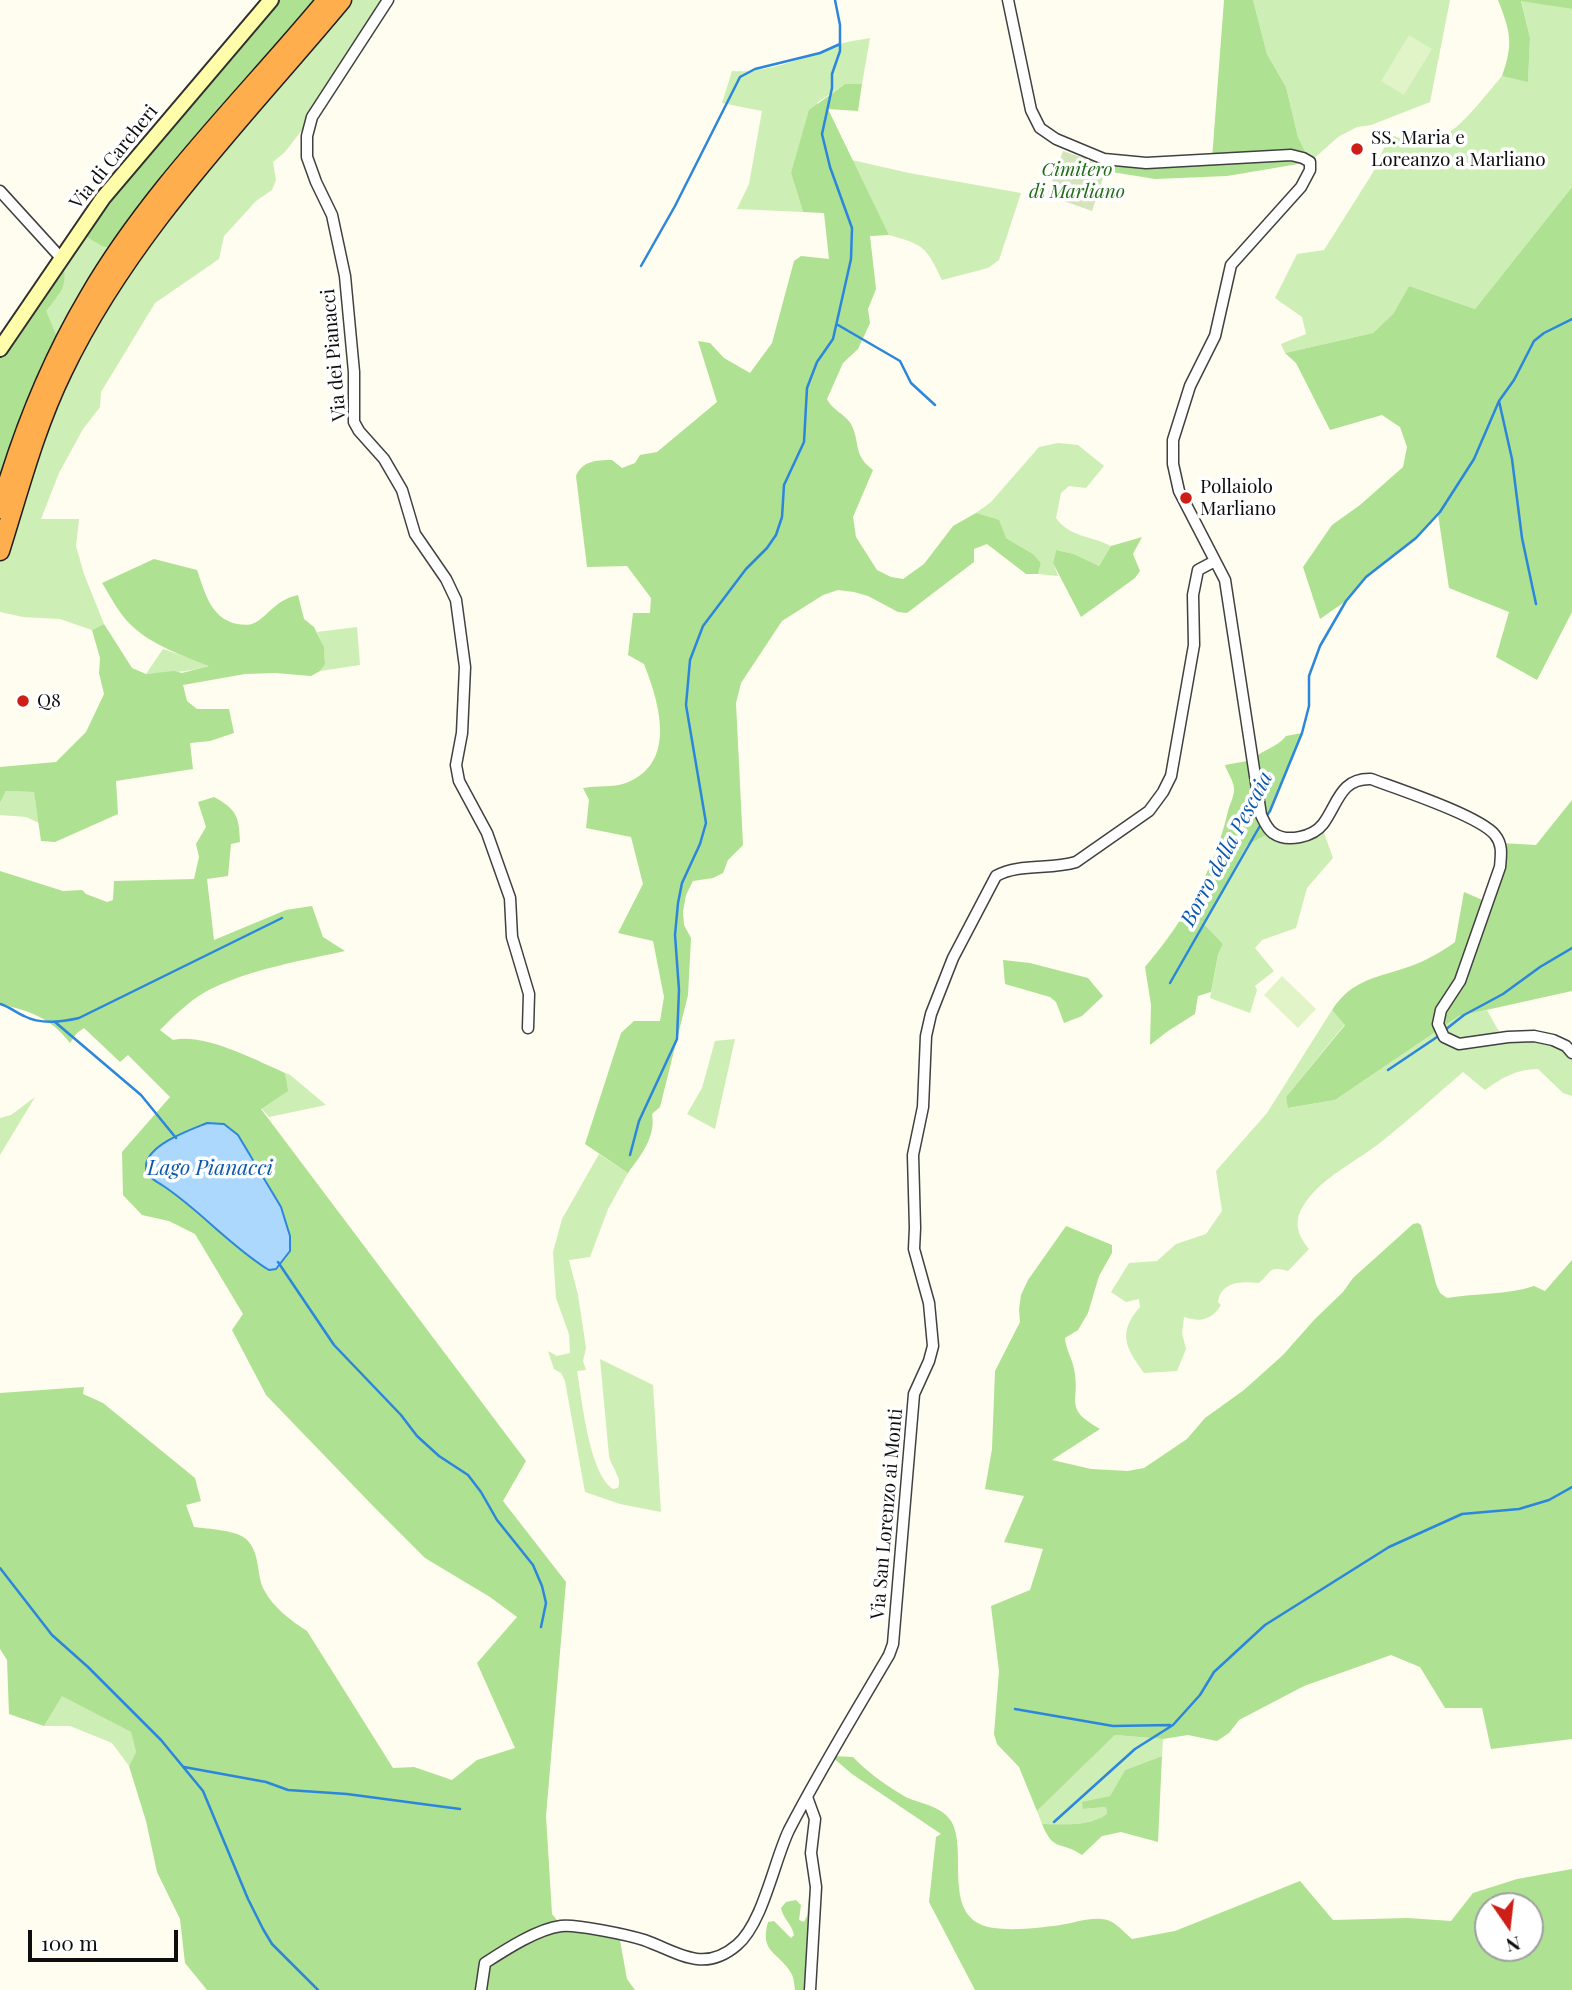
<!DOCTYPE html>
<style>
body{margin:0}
#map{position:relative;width:1572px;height:1990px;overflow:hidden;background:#fffdef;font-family:"Playfair Display",serif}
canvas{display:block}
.north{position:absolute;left:1474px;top:1892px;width:70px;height:70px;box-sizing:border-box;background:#fff;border:2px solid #9f9f9f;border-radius:50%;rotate:166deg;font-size:19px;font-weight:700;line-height:28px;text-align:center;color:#0e0e0e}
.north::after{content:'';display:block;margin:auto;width:24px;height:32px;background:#cd1e17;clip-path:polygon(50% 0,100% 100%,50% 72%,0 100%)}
.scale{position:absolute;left:28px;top:1930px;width:150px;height:32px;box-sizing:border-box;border:4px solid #0e0e0e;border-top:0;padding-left:9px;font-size:21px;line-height:24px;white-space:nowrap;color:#0e0e0e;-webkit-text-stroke:5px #fff;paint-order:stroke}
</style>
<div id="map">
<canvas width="1572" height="1990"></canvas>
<div class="north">N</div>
<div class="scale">100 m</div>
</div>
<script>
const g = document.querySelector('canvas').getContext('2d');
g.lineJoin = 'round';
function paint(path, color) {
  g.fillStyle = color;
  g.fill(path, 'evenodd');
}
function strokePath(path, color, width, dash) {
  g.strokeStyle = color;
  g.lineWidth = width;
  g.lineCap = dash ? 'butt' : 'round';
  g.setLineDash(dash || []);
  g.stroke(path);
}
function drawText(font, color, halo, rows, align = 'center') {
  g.font = font + ' "Playfair Display",serif';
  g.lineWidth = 7;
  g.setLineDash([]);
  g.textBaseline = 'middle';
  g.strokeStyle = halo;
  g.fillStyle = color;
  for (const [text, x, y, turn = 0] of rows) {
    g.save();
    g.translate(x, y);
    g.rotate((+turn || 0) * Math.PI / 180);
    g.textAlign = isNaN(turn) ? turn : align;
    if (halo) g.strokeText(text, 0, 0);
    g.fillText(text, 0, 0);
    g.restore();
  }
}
const green = new Path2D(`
 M342,0H388L312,117L285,152L273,162L276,180L272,190L256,201L224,236L219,259L155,303L101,392L100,407L83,429L59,473L41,519H79L76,546L84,574L104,624L92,630L60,619L23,617L0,612V551L92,316Z
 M1253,0H1450L1430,102L1371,125L1357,127L1338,137L1310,162L1298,137L1286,87L1267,54Z
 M1521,0L1572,9V187L1475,309L1409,286L1393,314L1373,333L1285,353L1281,344L1306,334L1302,317L1275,298L1297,254L1324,250L1372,174L1390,135C1399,137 1408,142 1417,144C1449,148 1484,96 1502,76L1528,81L1530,38Z
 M870,38L862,84H845L818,102L791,173L803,212L737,209L749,184L762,111L722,103L732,71C765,74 807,57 837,45C848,41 859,40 870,38Z
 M852,160L909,173L1021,193L999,260L988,268L942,280C926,247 925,245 889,235Z
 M79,232L119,250L61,346L45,311L59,295L61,258Z
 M1058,443L1078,445L1104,466L1086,488L1069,486L1061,493L1056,518C1069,537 1092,536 1111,546L1099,566L1074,554L1056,550L1053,562L1058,576L1038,574L1041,563L1033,554L1006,538L976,513L991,502L1039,447Z
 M357,627L360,665L320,671C329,658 324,646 317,632Z
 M163,649L211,665C189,673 169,672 146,674Z
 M6,791L34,792L39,823L26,817L0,815V803Z
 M1322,827L1333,858L1307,888L1296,928L1262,940L1255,948L1274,971L1255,986L1257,990L1250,1013L1210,998L1218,955L1223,944L1204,924L1247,845L1272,832L1283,837Z
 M1332,1010L1345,1024L1286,1097L1289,1108L1335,1100L1459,1016L1487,1010L1502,1037L1534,1036L1572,1053V1096L1563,1093L1538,1069C1517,1069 1501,1078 1485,1090L1463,1072C1436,1095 1409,1120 1381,1142C1356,1162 1320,1178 1303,1206C1293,1222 1298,1236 1309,1249L1288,1271C1267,1266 1273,1271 1259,1283C1242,1281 1221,1281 1218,1302L1221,1305C1211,1321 1200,1322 1184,1317L1182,1333L1186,1349L1177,1371L1144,1373C1127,1349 1116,1334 1140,1307L1139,1299L1126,1302L1111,1292L1129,1263L1157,1261L1176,1244L1206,1234L1222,1211L1216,1171L1267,1113Z
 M735,1039L715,1129L687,1114L702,1088L715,1041Z
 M285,1073L289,1074L326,1105L269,1117L261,1108L287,1091Z
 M35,1097L0,1155V1118L11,1115Z
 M599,1154L628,1173L608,1209L590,1257L569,1260L578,1295L586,1348L583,1361L586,1370L577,1371C582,1399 589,1474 613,1489L618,1488C623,1478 611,1467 609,1456L600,1359L653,1385L661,1512L620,1504L585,1492L565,1381L561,1373L554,1369L548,1351L557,1356L570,1353L569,1334L556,1298L553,1252L562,1219Z
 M62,1695L131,1732L136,1752L129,1766L112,1743L70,1726H44Z
 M1115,1735L1163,1739L1162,1756L1125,1770L1110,1796L1086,1802L1084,1809L1106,1807L1107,1814C1088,1827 1064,1824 1042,1824L1037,1811Z`);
const forest = new Path2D(`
 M271,0H326L119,250L102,246L79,232Z
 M1224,0H1253L1267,54L1286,87L1298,137L1310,162L1227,176L1155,179L1112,172L1114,160L1212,159Z
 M1498,0H1572V9L1521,1L1530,38L1528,82L1502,76C1514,43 1510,31 1498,0Z
 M845,84H862L858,111L828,109L889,235L870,236L876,289L868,309L870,323L858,349L843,363L827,399C832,410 845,414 851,424C861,443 852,454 873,470L853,517L856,537L877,570L891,577L903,579L924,564L953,526L976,513L999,520L1006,538L1033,554L1041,563L1038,574H1026L987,544L974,549V562L907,613L898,612L868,596L854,592L838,590L823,595L782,621L741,683L736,703L743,845L728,860L723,873L713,878L693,881L686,895L683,912L684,925L691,938L688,995L660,1107L652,1114C656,1137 641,1155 628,1173L585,1144L621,1033L634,1021H660L664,997L653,941L618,933L643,884L631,837L586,828L589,800L583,788C597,785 613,788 626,783C678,763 659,702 644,664L628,655L633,613H650L651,598L627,566L587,567L576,476C582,461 596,460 612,460L622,468L635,463L640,455L657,452L717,402L698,341L710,343L724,358L750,373L772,343L794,261L801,256L829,259L824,213L803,212L791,173L809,110Z
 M1572,187V612L1537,680L1496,657L1509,612L1449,588L1438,514L1416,538L1366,577L1346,601L1320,619L1303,567L1332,525L1360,505L1403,467L1407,447L1400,427L1382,415L1330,430L1296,363L1285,353L1373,333L1393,314L1409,286L1475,309Z
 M61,258C69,285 63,290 46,311L61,346L0,509V349Z
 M1142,537L1133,554L1140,571L1135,578L1081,617L1053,563L1056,550L1074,554L1099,566L1111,546Z
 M154,559L197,570C205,592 210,618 237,624C244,625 251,626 258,621C273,610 277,600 298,595L304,619L314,627L324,647L325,664L320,671L311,676L275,673L245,674L183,685L187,701L197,709H229L234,733L210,741L190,743L193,769L116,781L118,814L55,842L41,841L34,792L6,791L0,803V767L56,762L86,732L104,694L99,673L100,658L92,630L104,624L132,668L146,674L174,671L182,673L209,666C182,655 153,646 131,625C119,614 111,597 102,583Z
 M1302,733L1270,811L1264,819L1272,832L1247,845L1204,924L1223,944L1218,955L1211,992L1198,996L1195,1014L1168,1031L1150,1045L1151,1005L1145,967C1184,921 1215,869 1228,811C1230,804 1234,796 1234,790C1235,783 1227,772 1225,765L1253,760C1262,749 1277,748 1286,736Z
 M214,797C237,810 239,816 240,842L231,844L228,876L207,879L214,940L286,910L312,906L323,937L345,951C304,960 253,969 215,987C194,996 176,1014 160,1030L173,1040C205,1033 255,1060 285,1073L288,1091L261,1109L526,1461L503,1501L566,1582L546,1816L552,1914L562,1926L619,1935L627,1979L635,1990H207L185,1963L180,1919L157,1872L146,1821L129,1766L136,1752L131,1732L62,1696L44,1726L9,1714L7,1660L0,1649V1393L84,1387L83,1394L103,1403L195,1478L201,1501L186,1505L194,1527C208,1529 236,1530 246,1539C261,1553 256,1575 264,1590C273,1607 291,1621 307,1631L393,1768L414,1767L452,1780L477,1760L515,1748L477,1663L517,1617L490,1597L425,1558L374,1507L266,1395L232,1330L243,1314L195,1234L169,1221L142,1215L123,1195L122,1152L170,1097L128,1055L120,1062L84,1028L77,1033L70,1043C51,1018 30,1011 0,1004V871L63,891L82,890L86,894L107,902L113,900L114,881L194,879L199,857L196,844L206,827L198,802ZM224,1124C253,1148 289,1213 290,1251L185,1200L149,1177Z
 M1572,800V991L1459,1016L1335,1100L1288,1108L1286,1097L1345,1025L1332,1010C1353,978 1378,978 1411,966C1427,960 1441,952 1455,942L1464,892L1487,902L1500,867V843L1536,845Z
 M1003,960L1030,963L1088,978L1103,996L1082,1016L1064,1023L1056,1002L1050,997L1005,984Z
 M1418,1223L1421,1225L1436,1284L1440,1293L1447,1298C1476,1293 1507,1295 1534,1286L1545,1291L1572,1260V1739L1491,1749L1482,1708H1445L1420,1667L1391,1655L1304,1686L1239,1720L1229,1733L1217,1741L1188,1735L1163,1739L1115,1735L1037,1811L1019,1767L997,1744L994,1734L999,1671L991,1606L1030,1590L1043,1549L1004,1542L1024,1496L985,1489L992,1449L995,1371L1020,1322L1019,1309L1021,1295L1028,1280L1066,1226L1112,1245V1253L1099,1276L1088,1313L1078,1330L1065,1338C1066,1350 1072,1358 1074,1369C1081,1403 1062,1407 1100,1429L1052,1460L1091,1469L1128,1471L1144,1468L1187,1439L1205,1418L1244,1390L1283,1355L1314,1320L1343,1292L1353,1278L1413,1224Z
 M831,1756L853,1757C867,1772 887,1786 904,1796C919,1804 941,1805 951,1821C967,1847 946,1902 976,1922C994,1934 1039,1928 1060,1925C1075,1923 1098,1914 1112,1922C1119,1926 1126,1934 1132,1939L1175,1931L1300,1881L1333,1920L1408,1918L1451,1921L1473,1893L1517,1879L1572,1869V1990H975L929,1902L936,1837L941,1834L852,1774ZM1488,1906H1530V1948H1488Z
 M1162,1756L1158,1842L1121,1832L1102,1836L1082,1855C1060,1840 1054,1853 1042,1824C1064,1824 1088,1827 1107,1814L1106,1807L1083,1809L1082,1802L1110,1796L1125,1770Z
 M816,1890L810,1990H795C794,1984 794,1977 791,1973C779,1952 759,1953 768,1922L774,1921L791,1938L794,1935C792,1924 783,1919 781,1908L786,1902L796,1900L801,1905L799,1920L804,1922L807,1916L809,1897Z`);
const cemetery = new Path2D(`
 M1063,151L1107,166L1092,211L1047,195Z`);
const pitch = new Path2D(`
 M1409,35L1432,49L1404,95L1381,81Z
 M1282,976L1316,1009L1298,1028L1264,995Z`);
const water = new Path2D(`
 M207,1123L224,1124L238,1135L281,1207L290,1236V1251L276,1269L269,1270C230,1246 200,1210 162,1185C154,1180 145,1176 146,1165C149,1144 190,1130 207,1123Z`);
const stream = new Path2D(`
 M641,266L675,206L740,77L755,69L820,53L840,44
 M838,325L900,361L911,383L935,405
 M1499,401L1512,459L1522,538L1536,604
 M1265,818L1270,811L1302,733L1309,706V676L1320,646L1346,601L1366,577L1416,538L1440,512L1474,459L1499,401L1514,380L1534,341L1544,333L1572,319
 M1170,983L1261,824
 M0,1004C10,1007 15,1012 24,1016C41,1025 62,1022 79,1018L282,918
 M55,1022L141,1095L176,1138
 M1445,1030L1464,1015L1503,994L1540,967L1572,948
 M1388,1070L1440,1035
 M630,1155L639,1121L677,1039L679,990L675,935L678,903L682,883L700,844L706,823L686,705L690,660L703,626L746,569L767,548L776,535L782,517L784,485L804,442L807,388L817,362L833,339L851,259L852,228L830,167L822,134L832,88V74L840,51V25L835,0
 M278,1262L334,1345L401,1415L417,1436L439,1456L468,1475L481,1492L497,1520L533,1565L542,1586L546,1603L541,1627
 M0,1568L52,1635L88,1667L161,1740L203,1791L248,1899L263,1929L272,1944L318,1990
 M1015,1709L1113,1726L1170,1725
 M184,1767L266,1782L288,1790L347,1794L460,1809
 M1054,1822L1135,1749L1173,1725L1200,1695L1214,1672L1265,1625L1389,1547L1462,1514L1519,1509L1549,1500L1572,1487`);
const street = new Path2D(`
 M388,0L312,117L307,136V157L316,182L332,215L345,276L354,372V422L359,431L384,459L402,490L415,534L446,579L456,600L465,667L462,733L456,765L459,781L487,833L510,898L512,937L529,994L528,1028
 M1008,0L1031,110L1040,128L1056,139L1104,159L1146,163L1291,155L1303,158L1310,162V170L1301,187L1231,265L1215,336L1190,386L1173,440V464L1179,491L1225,580L1261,815C1264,821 1267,829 1273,833C1287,843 1313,837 1323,824C1338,804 1340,778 1371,779C1398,789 1480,816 1495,835C1503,845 1501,855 1500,867L1460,981L1441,1010L1438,1024L1444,1037L1459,1044L1508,1037L1534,1036L1553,1040L1566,1046L1572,1053
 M0,191L61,258
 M807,1797L815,1819L811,1853L816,1887L810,1990
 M481,1990L485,1963C505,1950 537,1929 561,1926C576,1924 628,1935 644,1940C678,1952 703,1974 737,1945C763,1923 774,1861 789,1830C820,1770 855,1713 889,1655L893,1644L914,1394L929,1361L933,1346L929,1303L914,1249L915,1228L913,1155L923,1107L926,1036L931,1014L953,958L996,876C1020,863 1050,870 1076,862L1149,811L1163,792L1171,776L1194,645L1193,595L1198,570L1215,561`);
const secondary = new Path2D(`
 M0,349L103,198L271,0`);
const highway = new Path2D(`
 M0,509C21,435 49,364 88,298C151,189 244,99 324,3
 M0,551C19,491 35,428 63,371C131,230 243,119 342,0`);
const markers = [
 [1357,149,7,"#cd1e17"],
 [1186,498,7,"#cd1e17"],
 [23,701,7,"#cd1e17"]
];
const poiNames = [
 ["SS. Maria e",1371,138],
 ["Loreanzo a Marliano",1371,160],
 ["Pollaiolo",1200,487],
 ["Marliano",1200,509],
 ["Q8",37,701]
];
const streetNames = [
 ["Via di Carcheri",114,157,-51],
 ["Via dei Pianacci",334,355,-95],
 ["Via San Lorenzo ai Monti",887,1514,-85]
];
const parkNames = [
 ["Cimitero",1077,170],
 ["di Marliano",1077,192]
];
const waterNames = [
 ["Borro della Pescaia",1227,849,-62],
 ["Lago Pianacci",210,1168]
];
paint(green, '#cdeeb4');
paint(forest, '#aee191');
paint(cemetery, '#d4e4bd');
paint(pitch, '#e1f4c7');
paint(water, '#add8fd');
strokePath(water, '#2c86dc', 2);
strokePath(stream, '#2c86dc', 2.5);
strokePath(street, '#414141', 13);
strokePath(secondary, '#303030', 18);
strokePath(highway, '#1f1f1f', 21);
strokePath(street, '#fff', 10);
strokePath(secondary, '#fffdaa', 14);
strokePath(highway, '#ffae4d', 18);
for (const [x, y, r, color] of markers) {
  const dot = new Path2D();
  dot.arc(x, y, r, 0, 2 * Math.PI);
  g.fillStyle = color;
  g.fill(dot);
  strokePath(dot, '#fff', 2.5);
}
drawText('19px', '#0e0e0e', '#fff', poiNames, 'left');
drawText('19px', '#0e0e0e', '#fff', streetNames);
drawText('italic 19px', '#216d17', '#fff', parkNames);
drawText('italic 21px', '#0957ae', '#fff', waterNames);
</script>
